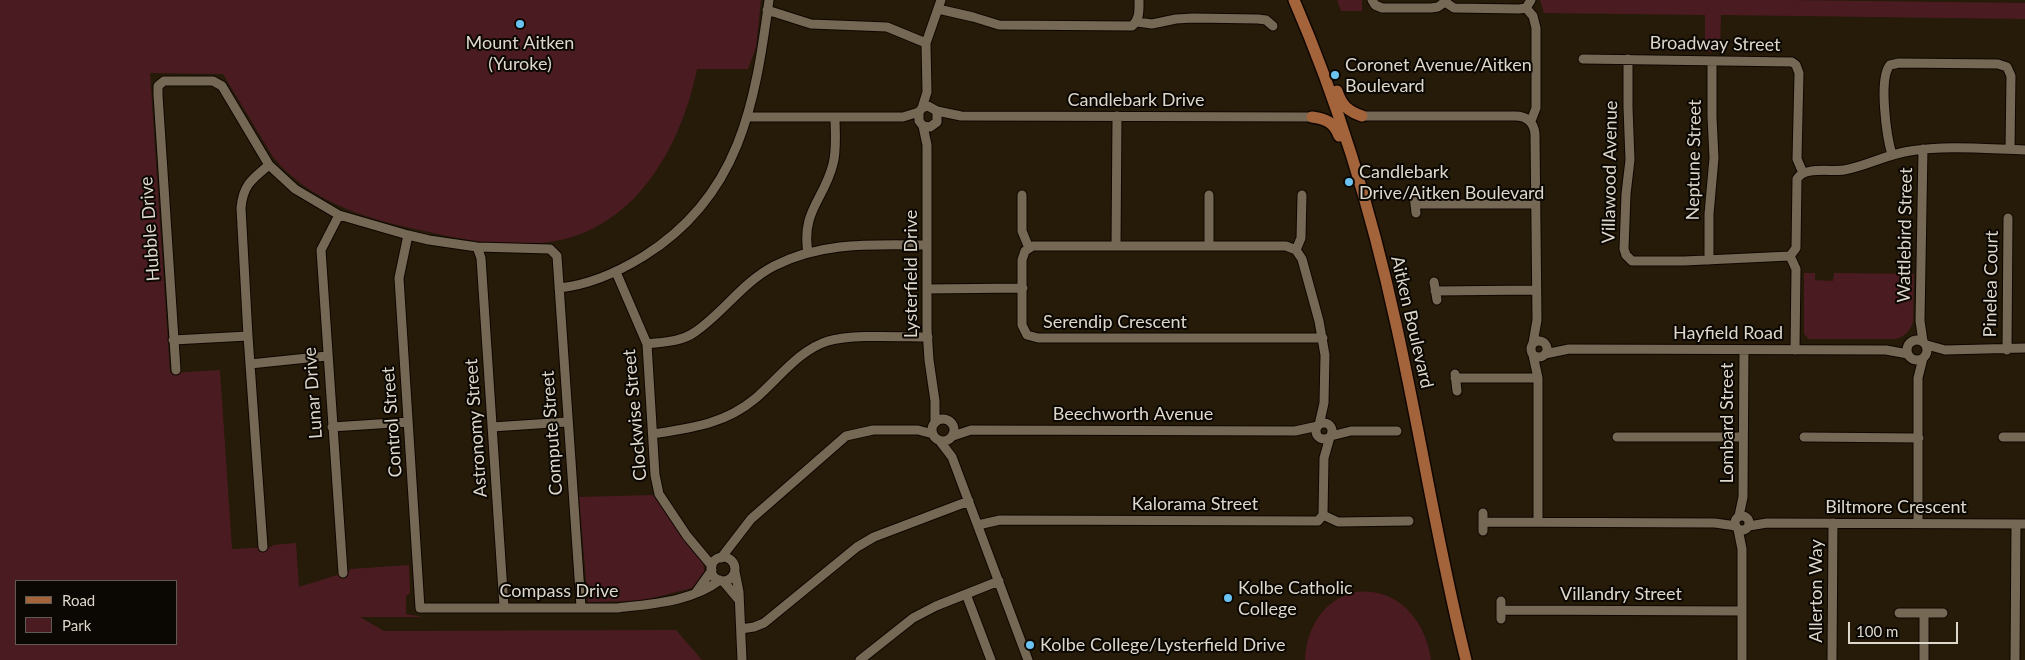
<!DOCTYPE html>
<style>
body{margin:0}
#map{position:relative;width:2025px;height:660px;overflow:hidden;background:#261b09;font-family:Lato,sans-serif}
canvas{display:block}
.legend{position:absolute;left:15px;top:580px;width:162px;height:65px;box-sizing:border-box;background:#0b0702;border:1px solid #5f5a53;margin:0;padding:6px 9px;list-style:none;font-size:15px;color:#ded7cc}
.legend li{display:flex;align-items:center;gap:10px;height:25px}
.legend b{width:25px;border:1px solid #5f5a53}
.scale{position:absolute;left:1848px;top:622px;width:110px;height:22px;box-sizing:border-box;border:2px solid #ded7cc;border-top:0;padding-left:6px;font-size:15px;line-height:18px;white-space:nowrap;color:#ded7cc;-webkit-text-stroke:4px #0b0702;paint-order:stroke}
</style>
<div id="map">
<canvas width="2025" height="660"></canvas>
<ul class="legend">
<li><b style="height:6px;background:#a3643c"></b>Road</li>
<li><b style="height:14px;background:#4a1c21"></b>Park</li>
</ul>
<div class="scale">100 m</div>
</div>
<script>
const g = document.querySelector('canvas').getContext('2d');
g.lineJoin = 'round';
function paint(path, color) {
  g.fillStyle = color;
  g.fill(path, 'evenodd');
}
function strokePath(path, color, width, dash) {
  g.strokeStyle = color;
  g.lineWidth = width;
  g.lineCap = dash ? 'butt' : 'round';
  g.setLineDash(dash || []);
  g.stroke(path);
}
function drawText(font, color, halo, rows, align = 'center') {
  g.font = font + ' Lato,sans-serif';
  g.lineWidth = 4;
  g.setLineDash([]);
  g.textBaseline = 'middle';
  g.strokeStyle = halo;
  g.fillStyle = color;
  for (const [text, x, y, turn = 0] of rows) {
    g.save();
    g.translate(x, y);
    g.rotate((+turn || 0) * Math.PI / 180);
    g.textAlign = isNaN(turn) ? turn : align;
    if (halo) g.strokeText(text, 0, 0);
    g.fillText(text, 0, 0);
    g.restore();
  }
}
const green = new Path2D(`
 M0,0H761L756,47L748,69H697C682,141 642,219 565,239C517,251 463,240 415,229C363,218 308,200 273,157L223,74L150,73L170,373L220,370L232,549L272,547L273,545L296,543L299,587L350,571V569L409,565L410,593L406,596V614L423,617H360L384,631L676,630L702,660H0ZM16,581H176V644H16Z
 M1337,0H1362V11H1341Z
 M1540,0H1788L2025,3V19L1721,15L1720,52H1705V15L1544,13Z
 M1804,273H1815V280L1833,281L1834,273L1914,274L1913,322C1910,331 1905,336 1896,339H1809L1804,334Z
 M653,495L703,563L705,577L692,588L641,601L588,602L579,497Z
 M1356,592C1398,587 1426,621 1431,660H1305C1306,629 1323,599 1356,592Z`);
const minor = new Path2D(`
 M1372,0L1375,5L1382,8H1431L1438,7L1446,1
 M1445,0L1448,4L1454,8L1519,9L1526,8L1531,0
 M1526,8L1533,16L1536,28V108L1531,121
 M938,9L973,17L999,25L1132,26C1140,19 1139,10 1139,0
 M767,10L811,24L887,27L926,43
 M1137,22L1152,24L1176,19L1193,18L1258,19L1266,20L1273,26
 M1583,59L1792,62L1796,65L1799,73L1797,159L1803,173
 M1628,59V107L1630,160L1626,194L1624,249L1626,255L1632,261H1684L1790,256L1796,248L1797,179C1804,166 1831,172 1844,170C1867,166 1887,154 1910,151C1946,145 1988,149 2025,150
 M922,108L927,92L926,43L941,0
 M937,111L961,116L1312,117
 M1362,116H1515C1527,116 1534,122 1535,134L1537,320L1533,343
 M747,117H903L919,112L922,108L928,106L937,111V122L930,127L923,126L919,121V112
 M923,126L927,145V329L929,360L935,401V422
 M1923,149L1920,321L1923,341
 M1892,155C1887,138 1878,79 1890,65L1899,63L1998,64L2007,67L2011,76L2010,149
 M1022,195V231L1029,248
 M1209,195V246
 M1414,195L1416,213
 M1415,204H1536
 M339,215L321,250L343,573
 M408,235L399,278L420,608H617C650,604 692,602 720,580
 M1116,246L1117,116
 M477,247L481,258L504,607
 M1296,250L1286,246H1033L1025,251L1022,260V325L1027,335L1038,338H1323
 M1296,250L1302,259L1319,321L1325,355L1324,403L1319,425
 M1296,250L1301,238L1302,195
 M808,253C801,211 824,200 833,164C837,149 835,132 835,117
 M1790,256L1796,269L1795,350
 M1709,260V214L1714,158L1712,117V61
 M616,272L647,344L655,475L659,494L687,536L712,566
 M1434,282L1437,300
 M559,288C590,285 618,272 644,256C740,196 755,104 769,0
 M927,289L1023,288
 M1435,291L1536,290
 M1907 350a10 10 0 1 1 20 0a10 10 0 1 1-20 0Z
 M173,340L248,336
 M1531 349a8 8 0 1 1 16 0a8 8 0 1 1-16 0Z
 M647,344C663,342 681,342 695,332C723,313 743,282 774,266C823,241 874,245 927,245
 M1927,345L1945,350L2025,348
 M2007,350L2008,218
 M1545,354L1569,349L1886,350L1908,354
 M1533,355L1538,378V522
 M250,364L327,356
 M176,370L158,95V86L164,81H213L222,86L269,165L295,189L339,215L408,235L429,240L477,247L550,249L557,256L581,607
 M1455,374L1457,391
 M1455,378H1538
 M932 430a11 11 0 1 1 22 0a11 11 0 1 1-22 0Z
 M1316 431a8 8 0 1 1 16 0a8 8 0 1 1-16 0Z
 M332,427L408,422
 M492,427L567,422
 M653,434C692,428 725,424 756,398C779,378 799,350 828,341C852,334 901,337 928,337
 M953,436L971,430L1295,431L1318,426
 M1331,436L1351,431H1397
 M1617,437H1743
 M1804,437L1919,438
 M2003,437H2025
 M939,440L952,457L1028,660
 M1483,513V531
 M1323,515L1338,522L1409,521
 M1735 523a7 7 0 1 1 14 0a7 7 0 1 1-14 0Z
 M1739,516L1743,497L1744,350
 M1483,522L1715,523L1736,526
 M1918,523V378L1923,358
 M978,525L1000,520L1318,521L1323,515L1324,458L1330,437
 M1749,526L1767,523L2025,524
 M1738,529L1742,549V660
 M263,547L248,336L241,208C243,185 252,179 269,165
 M711 569a12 12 0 1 1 24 0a12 12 0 1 1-24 0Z
 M721,558L751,519L846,436L873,430H918L933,434
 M735,572L739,592L742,660
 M723,581L739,600
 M697,591L712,570
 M966,594L991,660
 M1501,610L1742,611
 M1899,613H1943
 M1501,619V601
 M741,629L754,627L764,623L857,547L874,537L969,501
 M860,660L913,618L936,606L999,581
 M1832,660L1833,523
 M1924,660V613
 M2015,660L2016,524`);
const major = new Path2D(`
 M1294,0C1339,104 1372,214 1396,324C1421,436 1438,549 1466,660
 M1337,91C1342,106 1348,111 1362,116
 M1312,117C1326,119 1334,122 1339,136`);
const markers = [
 [520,24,5,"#6bc3f2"],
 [1335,75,5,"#6bc3f2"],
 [1349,182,5,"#6bc3f2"],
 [1228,598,5,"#6bc3f2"],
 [1030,645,5,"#6bc3f2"]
];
const poiNames = [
 ["Mount Aitken",520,43,"center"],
 ["(Yuroke)",520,64,"center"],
 ["Coronet Avenue/Aitken",1345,65],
 ["Boulevard",1345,86],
 ["Candlebark",1359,172],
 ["Drive/Aitken Boulevard",1359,193],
 ["Kolbe Catholic",1238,588],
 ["College",1238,609],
 ["Kolbe College/Lysterfield Drive",1040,645]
];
const streetNames = [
 ["Broadway Street",1715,44,1],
 ["Candlebark Drive",1136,100],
 ["Neptune Street",1694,160,-89],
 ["Villawood Avenue",1610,172,-89],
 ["Hubble Drive",150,229,-94],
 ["Wattlebird Street",1905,235,-89],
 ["Lysterfield Drive",911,274,-90],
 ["Pinelea Court",1991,284,-89],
 ["Serendip Crescent",1115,322],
 ["Aitken Boulevard",1412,322,77],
 ["Hayfield Road",1728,333],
 ["Lunar Drive",313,393,-94],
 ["Beechworth Avenue",1133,414],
 ["Clockwise Street",635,415,-95],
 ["Control Street",392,422,-94],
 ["Lombard Street",1727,423,-90],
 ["Astronomy Street",476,428,-94],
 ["Compute Street",552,433,-94],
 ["Kalorama Street",1195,504],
 ["Biltmore Crescent",1896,507],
 ["Compass Drive",559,591],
 ["Allerton Way",1816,591,-90],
 ["Villandry Street",1621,594]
];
paint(green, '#4a1c21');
strokePath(minor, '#0f0600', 11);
strokePath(major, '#0f0600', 14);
strokePath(minor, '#756854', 9);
strokePath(major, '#a3643c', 11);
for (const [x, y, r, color] of markers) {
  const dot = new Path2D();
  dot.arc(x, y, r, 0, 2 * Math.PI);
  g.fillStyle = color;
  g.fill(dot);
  strokePath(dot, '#0b0702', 2);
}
drawText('18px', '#ded7cc', '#0b0702', poiNames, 'left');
drawText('18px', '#ded7cc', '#0b0702', streetNames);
</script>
